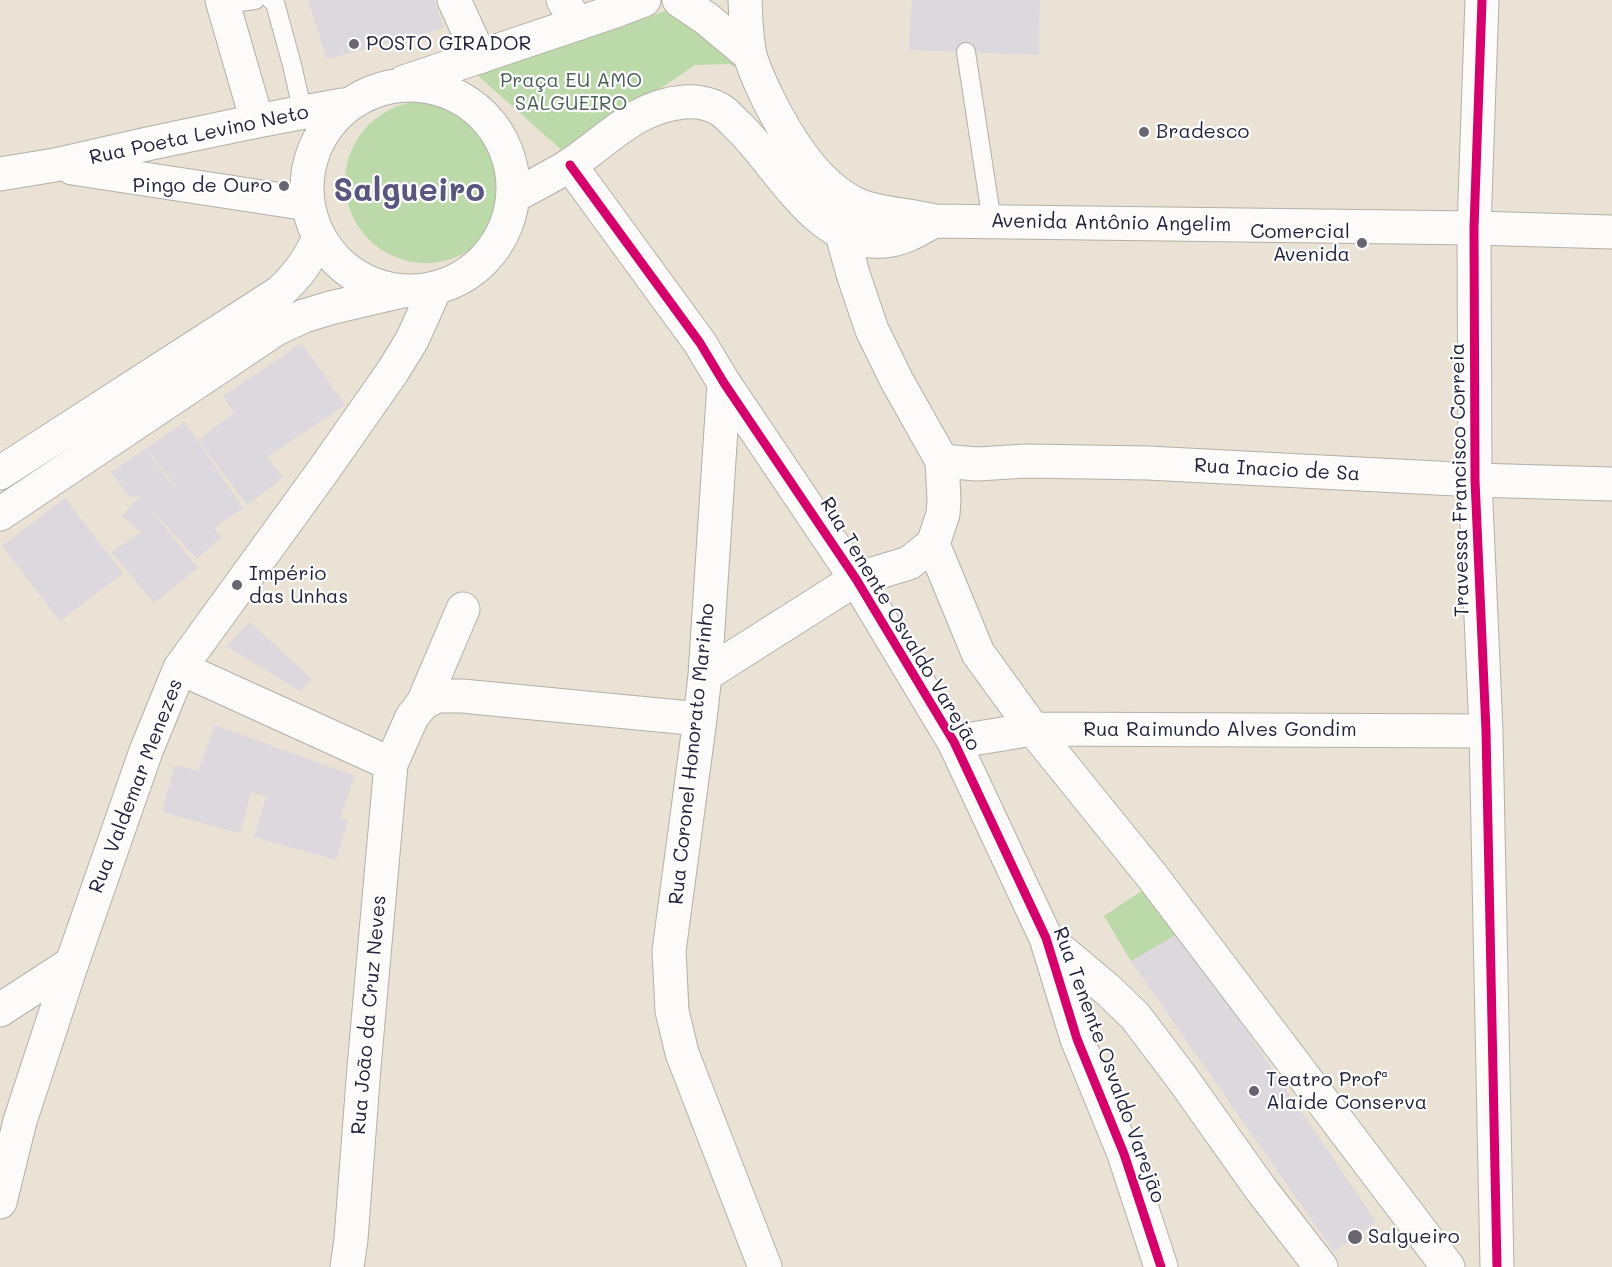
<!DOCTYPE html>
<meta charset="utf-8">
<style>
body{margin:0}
canvas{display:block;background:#eae2d4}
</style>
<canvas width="1612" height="1267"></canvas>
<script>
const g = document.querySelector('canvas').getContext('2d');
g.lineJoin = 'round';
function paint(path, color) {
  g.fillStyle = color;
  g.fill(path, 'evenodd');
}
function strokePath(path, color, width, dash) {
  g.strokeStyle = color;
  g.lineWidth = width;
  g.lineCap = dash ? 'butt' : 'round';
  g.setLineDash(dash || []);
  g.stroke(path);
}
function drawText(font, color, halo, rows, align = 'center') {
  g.font = font + ' Mali,sans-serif';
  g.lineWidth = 4.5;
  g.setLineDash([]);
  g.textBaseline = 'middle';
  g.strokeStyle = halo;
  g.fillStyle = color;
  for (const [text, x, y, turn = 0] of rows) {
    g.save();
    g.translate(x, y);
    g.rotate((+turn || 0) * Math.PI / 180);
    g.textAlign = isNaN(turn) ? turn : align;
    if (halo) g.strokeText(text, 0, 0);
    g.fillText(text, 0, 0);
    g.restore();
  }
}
const green = new Path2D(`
 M668,10L763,80L729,64L695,65L565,153L476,74Z
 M345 182a81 81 0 1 1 162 0a81 81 0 1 1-162 0Z
 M1149,886L1180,933L1131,961L1104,916Z`);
const building = new Path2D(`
 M308,0H434L444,28L327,59Z
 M912,0H1040L1039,55L909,50Z
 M302,343L345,405L267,457L283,478L247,505L198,440L234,413L223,396Z
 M185,422L243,508L214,528L222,537L197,559L147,505L198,568L154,603L111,552L141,533L122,516L140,496L129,497L111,472ZM150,454H151L180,492L164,474Z
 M65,498L123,573L60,621L2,546Z
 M250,622L312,679L300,691L226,646Z
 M215,725L355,776L340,818L348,820L336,860L254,837L266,797L251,792L240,833L162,812L175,765L198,771Z
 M1180,933L1376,1222L1334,1252L1131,961Z`);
const lane = new Path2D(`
 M271,0L275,3L292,65L303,113
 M223,4L255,0
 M966,52L992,222`);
const street = new Path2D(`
 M222,0L257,121
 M454,0L480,57
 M563,0L577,24
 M1482,0L1474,228L1475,480L1486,731L1497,1267
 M570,165L700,343L724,383L856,579L954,742L1046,938L1077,1039L1124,1154L1161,1267
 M724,383L705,675L700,719L669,951L672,1011L682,1053L765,1267
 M942,461L977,464L1026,461L1148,463L1475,480L1612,484
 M933,544L978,653L1033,729L1152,876L1448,1267
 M180,668L391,764
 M705,675L856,579L909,563L933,544L943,514L944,499L942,461L897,381L872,330L853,274L842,234
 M423,703L463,609
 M954,742L1033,729L1486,731
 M1046,938L1108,990L1135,1016L1182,1078L1260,1188L1321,1267
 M0,1010L72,963
 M347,1267L351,1239L364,1067L391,764L412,717L423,703L437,696H462L700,719`);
const secondary = new Path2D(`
 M679,0L707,19L750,55
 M745,0C746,18 746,37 750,55C754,70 761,84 767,97C787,137 816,186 858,205C882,215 909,214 934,221L1474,228L1612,232
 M404,82L615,11L644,0
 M307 188a103 103 0 1 1 206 0a103 103 0 1 1-206 0Z
 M72,168L308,204
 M0,174L55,165L147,144L257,121L342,105
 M514,196C533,186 552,176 570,165C608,140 636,106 684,102C695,101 709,103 719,109C725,112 731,119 736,124C779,163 816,247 884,241C902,240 918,230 934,221
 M0,473L280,292C300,273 307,262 319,238
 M0,514L276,329L304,316L330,308L398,292
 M0,1202L20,1121L72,963L146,751L180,668L323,471L393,371L412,340L435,289`);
const cycleway = new Path2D(`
 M1482,0L1474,228L1475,480L1486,731L1497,1267
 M570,165L700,343L724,383L856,579L954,742L1046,938L1077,1039L1124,1154L1161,1267`);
const markers = [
 [354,44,6,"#686571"],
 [1144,132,6,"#686571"],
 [284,186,6,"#686571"],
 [1362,243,6,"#686571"],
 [237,585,6,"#686571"],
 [1254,1091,6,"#686571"],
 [1355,1237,8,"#686571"]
];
const poiNames = [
 ["POSTO GIRADOR",366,44],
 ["Bradesco",1156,132],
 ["Pingo de Ouro",272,186,"right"],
 ["Comercial",1350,232,"right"],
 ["Avenida",1350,255,"right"],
 ["Império",249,574],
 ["das Unhas",249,597],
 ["Teatro Profª",1266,1080],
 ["Alaide Conserva",1266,1103],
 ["Salgueiro",1368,1237]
];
const parkNames = [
 ["Praça EU AMO",571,81],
 ["SALGUEIRO",571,104]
];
const streetNames = [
 ["Rua Poeta Levino Neto",199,135,-12],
 ["Avenida Antônio Angelim",1111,223,1],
 ["Rua Inacio de Sa",1277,470,3],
 ["Travessa Francisco Correia",1460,480,-91],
 ["Rua Tenente Osvaldo Varejão",900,624,59],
 ["Rua Raimundo Alves Gondim",1220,730],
 ["Rua Coronel Honorato Marinho",692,754,-84],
 ["Rua Valdemar Menezes",136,786,-69],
 ["Rua João da Cruz Neves",369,1015,-85],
 ["Rua Tenente Osvaldo Varejão",1109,1065,70]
];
const townNames = [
 ["Salgueiro",409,191]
];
paint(green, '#bcd9aa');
paint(building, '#ddd8de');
strokePath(lane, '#b4afa9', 20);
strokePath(street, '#b4afa9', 35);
strokePath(secondary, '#b4afa9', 35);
strokePath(lane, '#fcfbf9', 18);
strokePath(street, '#fcfbf9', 33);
strokePath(secondary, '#fcfbf9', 33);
strokePath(cycleway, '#d6006c', 9);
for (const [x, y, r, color] of markers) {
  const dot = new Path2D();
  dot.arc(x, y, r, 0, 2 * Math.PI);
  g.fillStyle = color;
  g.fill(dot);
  strokePath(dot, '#fff', 2);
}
drawText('20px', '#22223b', '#fff', poiNames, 'left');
drawText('20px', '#4b6056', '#fff', parkNames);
drawText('20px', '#22223b', '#fff', streetNames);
drawText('bold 32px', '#5a577f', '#fff', townNames);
</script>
